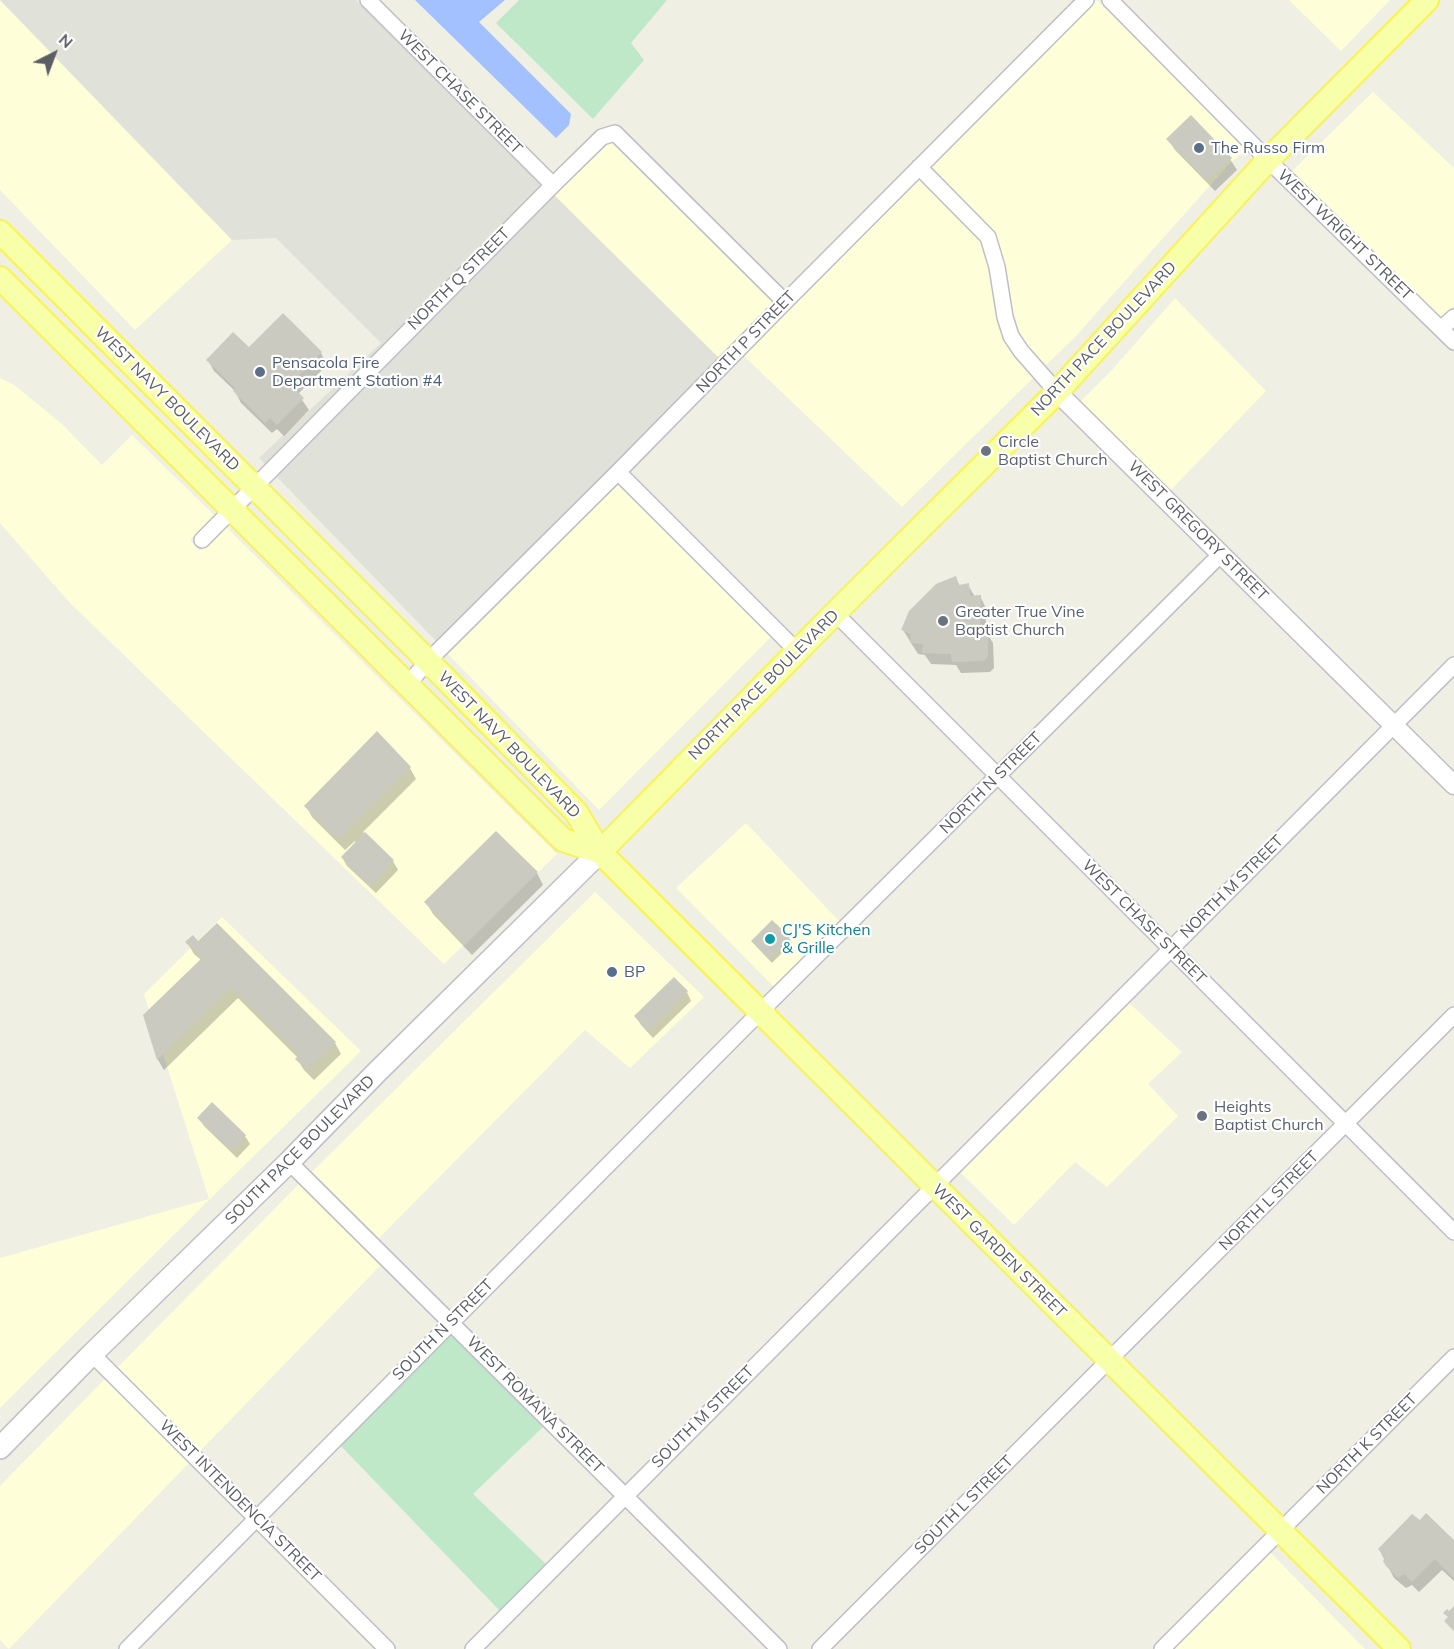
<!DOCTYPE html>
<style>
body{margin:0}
#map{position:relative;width:1454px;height:1649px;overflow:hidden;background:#efefe4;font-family:Mulish,sans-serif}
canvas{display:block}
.north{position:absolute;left:24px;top:24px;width:60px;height:60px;-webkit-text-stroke:4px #fff;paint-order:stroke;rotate:42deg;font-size:16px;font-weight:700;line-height:24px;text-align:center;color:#5c5e65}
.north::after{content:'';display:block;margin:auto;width:21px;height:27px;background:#5c5e65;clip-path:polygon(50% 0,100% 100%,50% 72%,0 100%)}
</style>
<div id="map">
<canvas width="1454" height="1649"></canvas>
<div class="north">N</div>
</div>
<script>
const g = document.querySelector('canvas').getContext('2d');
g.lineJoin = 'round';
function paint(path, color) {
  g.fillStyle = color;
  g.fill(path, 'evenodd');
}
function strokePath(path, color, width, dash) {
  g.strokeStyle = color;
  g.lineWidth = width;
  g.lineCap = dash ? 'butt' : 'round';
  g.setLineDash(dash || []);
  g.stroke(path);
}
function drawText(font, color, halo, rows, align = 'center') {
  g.font = font + ' Mulish,sans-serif';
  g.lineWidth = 4.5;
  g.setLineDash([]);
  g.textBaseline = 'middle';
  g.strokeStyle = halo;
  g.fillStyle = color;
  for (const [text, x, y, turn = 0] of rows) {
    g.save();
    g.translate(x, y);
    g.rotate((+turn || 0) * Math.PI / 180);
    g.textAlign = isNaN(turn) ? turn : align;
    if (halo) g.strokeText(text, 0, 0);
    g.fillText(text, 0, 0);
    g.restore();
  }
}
const commercial = new Path2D(`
 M0,0L232,240L135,330L0,190Z
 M1097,0L1246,150L1230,163L1075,337L1046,365L1027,345L1019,331L1013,314L1004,264L996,234L931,166Z
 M1289,0H1390L1341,51Z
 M1373,92L1454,168V306L1442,318L1292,171Z
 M612,142L774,303L720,359L554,195L605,144Z
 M919,179L981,242L989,270L998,320L1003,339L1014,357L1033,378L902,507L744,356Z
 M1175,298L1266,391L1170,491L1080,402L1112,370Z
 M0,378L13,384L62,424L102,465L132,435L215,516L190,540L200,551L226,527L557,854L444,964L70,603L0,523Z
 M617,484L771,637L599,810L447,653Z
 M746,823L840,922L774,987L676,888Z
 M595,892L704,997L630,1068L585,1030L379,1238L312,1172Z
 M222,917L361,1051L210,1199L0,1408V1258L209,1199L144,994Z
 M1128,1002L1182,1052L1148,1084L1178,1116L1107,1187L1075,1162L1014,1225L959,1171Z
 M299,1184L381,1265L201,1450L118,1367Z
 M105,1379L189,1463L9,1649L0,1640V1486Z
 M1270,1552L1365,1649H1172Z`);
const industrial = new Path2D(`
 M0,0H356L541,185L265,464L259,458L381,343L276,238L232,240Z
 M554,195L720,359L437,642L275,475Z`);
const green = new Path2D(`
 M519,0H667L631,43L644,60L593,119L496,23Z
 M451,1333L544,1426L473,1494L546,1564L500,1611L340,1445Z`);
const water = new Path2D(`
 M415,0H505L479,22L571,114L569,125L556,138Z`);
const shadow = new Path2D(`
 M1168,139L1230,159L1237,170L1215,191L1175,150Z
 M249,349L321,353L327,365L298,394L309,410L284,436L277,429L272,433L241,403L235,391L214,371L208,360Z
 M955,577L960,586L968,585L975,597L980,596L986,608V632L993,643L994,668L990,672L961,673L956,665L931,664L925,655L918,654L903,630Z
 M410,768L416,779L363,832L393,861L398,870L376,893L347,866L342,857L357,843L355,841L345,850L312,817L306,806Z
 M537,873L543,885L472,955L433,914L426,902Z
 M789,938L792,943L772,963L756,946L753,941Z
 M187,942L335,1043L341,1054L314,1080L304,1070L297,1059L298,1058L238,998L164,1070L158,1060L145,1016L201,960L194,954Z
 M687,992L691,1001L653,1038L641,1025L636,1017Z
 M212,1104L245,1136L250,1144L237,1158L204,1126L199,1118Z
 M1454,1543V1581L1442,1570L1419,1592L1412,1585L1406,1588L1394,1578L1379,1549Z`);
const building = new Path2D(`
 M1191,115L1232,158L1207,181L1166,139Z
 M283,313L322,352L290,384L304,398L277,425L270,418L265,423L233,391L235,388L206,360L233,332L249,347Z
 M956,576L959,585L969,583L970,596L981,595L980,630H988V656L984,661L952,662L951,654L922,653L923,644L910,643L911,634L901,630L909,611L936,584Z
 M377,731L411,767L338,840L304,806Z
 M496,831L538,872L465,945L424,902Z
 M365,832L394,860L370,886L341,857Z
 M772,920L790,937L769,959L751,941Z
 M217,923L336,1042L307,1070L295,1059L299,1055L231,987L157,1060L143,1015L202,958L185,942L193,935L198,941Z
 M674,977L688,991L648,1031L634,1016Z
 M212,1102L246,1135L231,1151L197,1118Z
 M1426,1513L1454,1540V1578L1435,1559L1412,1582L1404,1574L1398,1578L1386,1566L1383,1561L1385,1557L1378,1549L1412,1514L1420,1520Z
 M1454,1606V1631L1444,1621L1448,1617L1443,1613L1447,1609L1449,1611Z`);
const minor = new Path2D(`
 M368,0L553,185
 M1110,0L1268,160L1454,342
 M919,167L988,237L997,267L1005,317L1011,336L1021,351L1057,392
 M1441,329L1454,317
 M618,472L797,651
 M202,540L553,185L602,137L615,133L785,302
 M835,613L1454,1232
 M407,685L428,661L618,472L785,302L1086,0
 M289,1162L779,1649
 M92,1354L387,1649
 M127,1649L760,1012L1221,554
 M473,1649L1454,665
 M820,1649L1454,1015
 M1162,1649L1454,1357`);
const tertiary = new Path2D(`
 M1057,392L1454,785`);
const secondary = new Path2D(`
 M0,1448L92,1354L289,1162L376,1073L600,852`);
const primary = new Path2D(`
 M0,232L428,661L576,812L600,852L1399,1649
 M0,278L563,840L600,852
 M600,852L835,613L1057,392L1268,160L1427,0`);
const markers = [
 [1199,148,6,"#5c6f8a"],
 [260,372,6,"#5c6f8a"],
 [986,451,6,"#6b7280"],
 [943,621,6,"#6b7280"],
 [770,939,6,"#0f9aa8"],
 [612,972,6,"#5c6f8a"],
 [1202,1116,6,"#6b7280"]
];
const streetNames = [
 ["WEST CHASE STREET",460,92,45],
 ["WEST WRIGHT STREET",1345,235,44],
 ["NORTH Q STREET",459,279,-45],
 ["NORTH PACE BOULEVARD",1104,339,-47],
 ["NORTH P STREET",746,342,-46],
 ["WEST NAVY BOULEVARD",167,399,45],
 ["WEST GREGORY STREET",1198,531,45],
 ["NORTH PACE BOULEVARD",764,685,-45],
 ["WEST NAVY BOULEVARD",509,745,46],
 ["NORTH N STREET",991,783,-45],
 ["NORTH M STREET",1232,887,-45],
 ["WEST CHASE STREET",1144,922,45],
 ["SOUTH PACE BOULEVARD",300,1150,-45],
 ["NORTH L STREET",1269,1201,-45],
 ["WEST GARDEN STREET",999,1251,45],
 ["SOUTH N STREET",443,1330,-45],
 ["WEST ROMANA STREET",535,1405,45],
 ["SOUTH M STREET",703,1417,-45],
 ["NORTH K STREET",1367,1444,-45],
 ["WEST INTENDENCIA STREET",240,1501,45],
 ["SOUTH L STREET",964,1505,-45]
];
const serviceNames = [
 ["The Russo Firm",1211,148],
 ["Pensacola Fire",272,363],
 ["Department Station #4",272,381],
 ["BP",624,972]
];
const worshipNames = [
 ["Circle",998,442],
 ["Baptist Church",998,460],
 ["Greater True Vine",955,612],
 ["Baptist Church",955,630],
 ["Heights",1214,1107],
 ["Baptist Church",1214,1125]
];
const cultureNames = [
 ["CJ'S Kitchen",782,930],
 ["& Grille",782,948]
];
paint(commercial, '#feffd9');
paint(industrial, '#e0e1d8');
paint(green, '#bfe8c9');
paint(water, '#a4c1ff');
paint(shadow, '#0003');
paint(building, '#cacac0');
strokePath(minor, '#bebfc6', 18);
strokePath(tertiary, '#bebfc6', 21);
strokePath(secondary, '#bfc0c8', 24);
strokePath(primary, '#f8f354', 26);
strokePath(minor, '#fff', 15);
strokePath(tertiary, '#fff', 18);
strokePath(secondary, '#fff', 21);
strokePath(primary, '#f8ffa9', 22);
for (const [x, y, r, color] of markers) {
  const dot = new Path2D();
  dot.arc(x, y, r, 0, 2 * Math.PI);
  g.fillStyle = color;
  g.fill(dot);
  strokePath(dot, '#fff', 2);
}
drawText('16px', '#5c5e65', '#fff', streetNames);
drawText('16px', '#4e5e75', '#fff', serviceNames, 'left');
drawText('16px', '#5b616d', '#fff', worshipNames, 'left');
drawText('16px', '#0d838f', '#fff', cultureNames, 'left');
</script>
